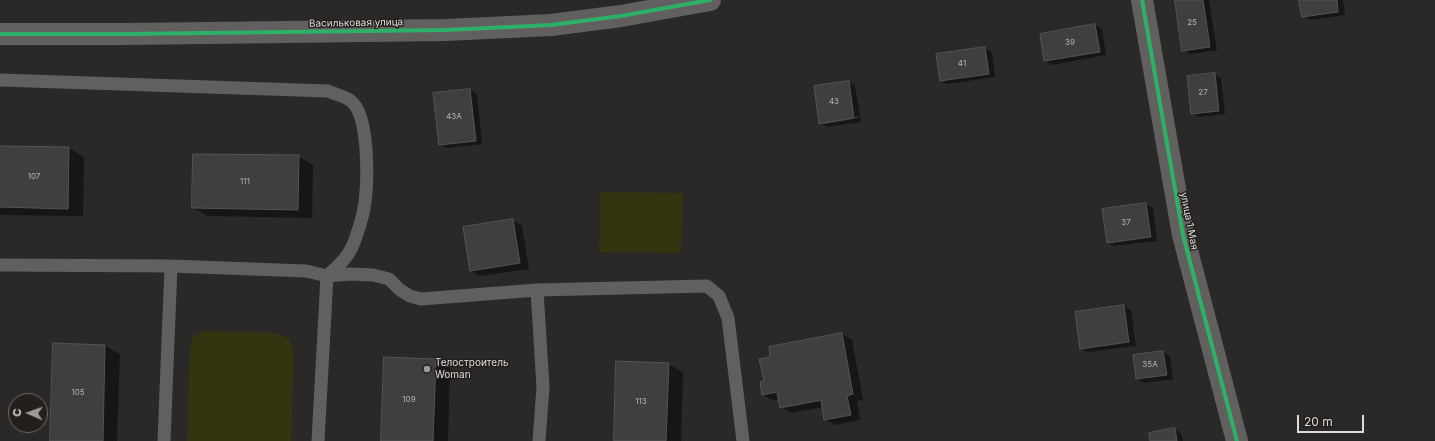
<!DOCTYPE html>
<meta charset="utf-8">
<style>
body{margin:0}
#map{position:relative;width:1435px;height:441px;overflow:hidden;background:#2b2928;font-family:Inter,sans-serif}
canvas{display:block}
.north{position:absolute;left:8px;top:393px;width:40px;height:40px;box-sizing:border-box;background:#231f1d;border:1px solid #6d6a69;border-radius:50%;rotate:272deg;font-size:11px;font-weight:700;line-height:16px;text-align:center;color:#dddbda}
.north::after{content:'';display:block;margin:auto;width:14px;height:18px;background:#9f9d9c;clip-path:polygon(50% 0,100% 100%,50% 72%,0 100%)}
.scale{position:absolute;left:1297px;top:415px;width:67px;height:18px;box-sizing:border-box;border:2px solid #dddbda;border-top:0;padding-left:5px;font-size:12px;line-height:14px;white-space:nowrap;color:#dddbda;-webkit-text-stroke:3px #231f1d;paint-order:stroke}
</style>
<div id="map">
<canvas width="1435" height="441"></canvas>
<div class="north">С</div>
<div class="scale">20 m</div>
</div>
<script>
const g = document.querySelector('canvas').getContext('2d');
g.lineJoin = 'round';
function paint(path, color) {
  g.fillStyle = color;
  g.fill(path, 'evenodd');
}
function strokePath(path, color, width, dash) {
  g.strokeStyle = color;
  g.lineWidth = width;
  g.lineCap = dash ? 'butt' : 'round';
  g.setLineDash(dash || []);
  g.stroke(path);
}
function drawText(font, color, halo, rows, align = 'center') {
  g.font = font + ' Inter,sans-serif';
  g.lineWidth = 3;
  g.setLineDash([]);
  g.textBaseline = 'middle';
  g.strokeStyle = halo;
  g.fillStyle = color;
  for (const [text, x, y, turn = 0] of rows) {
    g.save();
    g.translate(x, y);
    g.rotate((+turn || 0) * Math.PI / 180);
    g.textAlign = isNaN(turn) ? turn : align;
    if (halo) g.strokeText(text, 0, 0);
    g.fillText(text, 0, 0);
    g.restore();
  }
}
const green = new Path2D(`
 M600,192L683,193L681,253L599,252Z
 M205,331L276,333L289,339L294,351L291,441H187L190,347L194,336Z`);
const shadow = new Path2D(`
 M1176,0H1209L1217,50L1190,54L1183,50Z
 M1300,0H1343L1345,15L1310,20L1303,16Z
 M1095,25L1102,29L1106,55L1052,65L1045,61Z
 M985,48L992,52L995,77L947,84L940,80Z
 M1214,74L1221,78L1225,114L1199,117L1192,113Z
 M848,82L855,86L861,122L827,127L820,123ZM859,116V118L825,124V122Z
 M470,90L477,94L482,144L446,148L440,144L434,94Z
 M0,147L69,148L84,157L83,216L0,215Z
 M298,156L313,165L312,218L208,216L193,208Z
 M1146,204L1153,208L1157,241L1114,246L1107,242L1103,210Z
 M513,220L522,226L529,269L481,276L471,271Z
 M1124,306L1131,310L1136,346L1088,352L1081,348Z
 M842,334L852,340L863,400L857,401L860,420L835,425L825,419L823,407L791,413L781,407L779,399L773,400L763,395L765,382L772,357ZM826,398V400L788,407V405Z
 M54,344L105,346L120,354L117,441H51Z
 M1163,352L1170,356L1173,379L1144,383L1137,379Z
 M436,360L450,368L448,441H382Z
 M668,364L683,372L681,441H615Z
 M1174,429L1181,433L1183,441H1151Z`);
const building = new Path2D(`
 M1175,0H1203L1210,47L1182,51Z
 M1299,0H1337L1338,12L1302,17Z
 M1095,24L1100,52L1044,61L1040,34Z
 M985,47L989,74L940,81L936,54Z
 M1215,73L1219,111L1191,114L1187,76Z
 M849,81L854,118L819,124L814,86Z
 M470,89L476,141L439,145L433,93Z
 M0,146L69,147L68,209L0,207Z
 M193,154L299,155L298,210L192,208Z
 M1146,203L1151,237L1107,243L1102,209Z
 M513,219L520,263L470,271L463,227Z
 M1124,305L1129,342L1080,349L1075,312Z
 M842,333L853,394L847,396L851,415L824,420L821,400L780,408L777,392L762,395L760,382L764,381L759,359L770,357L769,347Z
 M53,343L105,345L103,441H50Z
 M1163,351L1167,375L1136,379L1133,355Z
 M384,357L436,359L433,441H381Z
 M616,361L669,363L666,441H614Z
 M1175,428L1177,441H1150L1149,433Z`);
const service = new Path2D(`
 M0,80L328,91C334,94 345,96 351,101C370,116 368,185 364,208C363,216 355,242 351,249C346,260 336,268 327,276L318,441
 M0,265L171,266L306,271L327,276L351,274L373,275L389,279L400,290L410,296L421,299L537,290L707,286L719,296L728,318L743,441
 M537,290L543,387L539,441
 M164,441L171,266`);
const minor = new Path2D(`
 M1142,0L1183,235L1237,441
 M0,34H126L446,30L551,25L621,16L710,0`);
const cycleway = new Path2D(`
 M1142,0L1183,235L1237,441
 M0,34H126L446,30L551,25L621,16L710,0`);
const markers = [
 [427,369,4,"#9f9d9c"]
];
const numberNames = [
 ["25",1192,23],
 ["39",1070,43],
 ["41",962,64],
 ["27",1203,93],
 ["43",834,102],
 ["43А",454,117],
 ["107",34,177],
 ["111",245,182],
 ["37",1126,223],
 ["35А",1150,365],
 ["105",78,393],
 ["109",409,400],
 ["113",641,402]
];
const streetNames = [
 ["Васильковая улица",356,23,-1],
 ["улица 1 Мая",1189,221,79]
];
const poiNames = [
 ["Телостроитель",435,363],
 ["Woman",435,375]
];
paint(green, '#343410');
paint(shadow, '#0007');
paint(building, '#403e3e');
strokePath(building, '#555454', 1);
strokePath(service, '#62605f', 13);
strokePath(minor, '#62605f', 22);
strokePath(cycleway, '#2db169', 4);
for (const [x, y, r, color] of markers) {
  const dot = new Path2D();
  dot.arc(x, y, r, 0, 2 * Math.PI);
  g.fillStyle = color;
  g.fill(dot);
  strokePath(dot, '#231f1d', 1.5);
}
drawText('8px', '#b6b4b3', null, numberNames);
drawText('10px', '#dddbda', '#231f1d', streetNames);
drawText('10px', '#dddbda', '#231f1d', poiNames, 'left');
</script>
